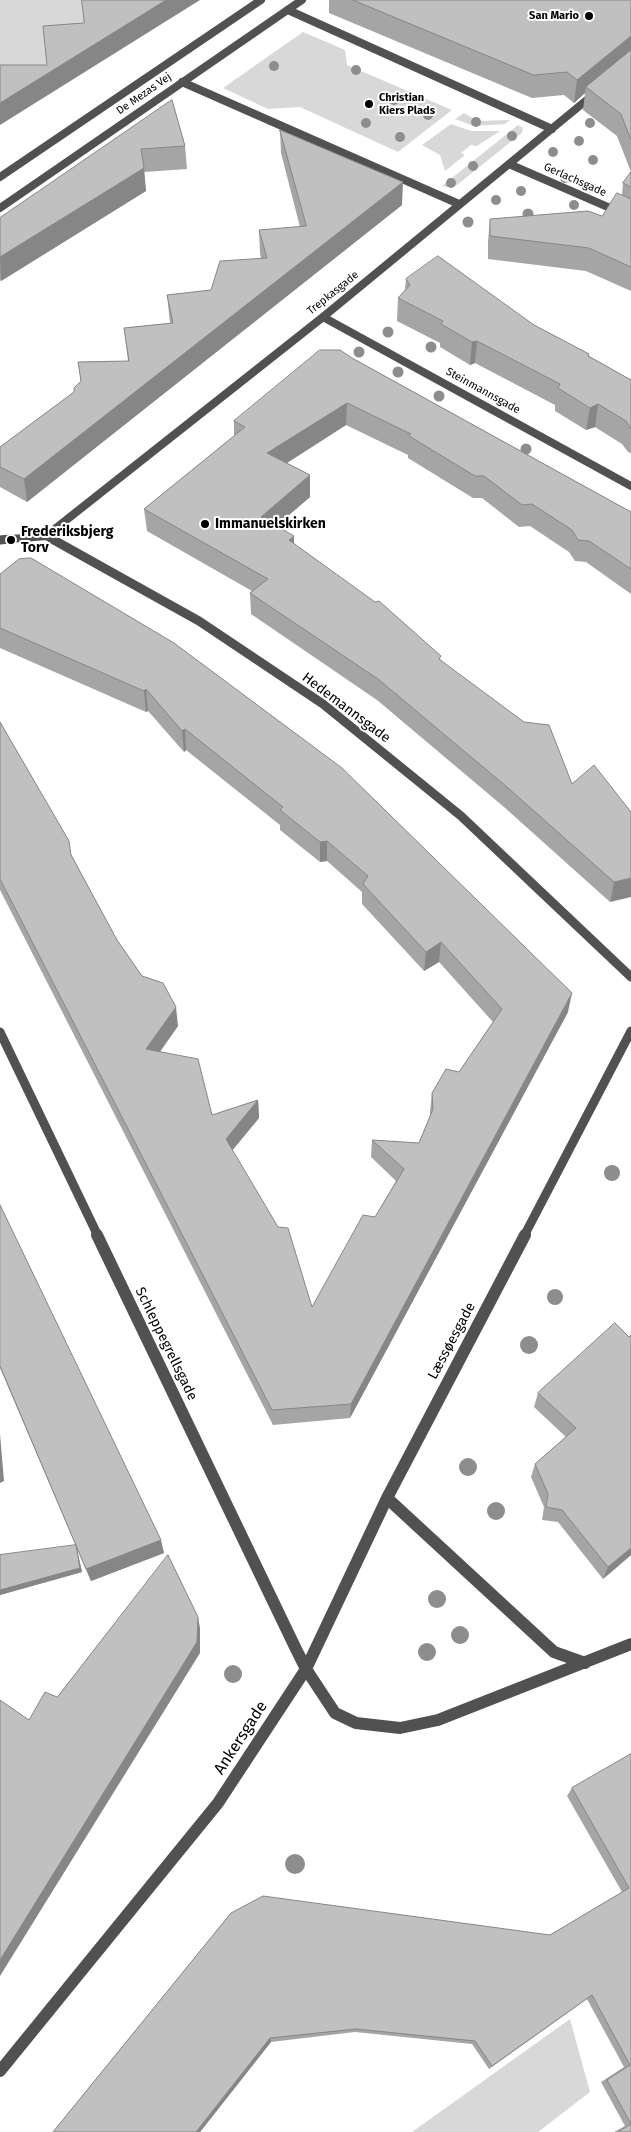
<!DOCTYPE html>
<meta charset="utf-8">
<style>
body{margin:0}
canvas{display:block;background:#fff}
</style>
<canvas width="631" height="2132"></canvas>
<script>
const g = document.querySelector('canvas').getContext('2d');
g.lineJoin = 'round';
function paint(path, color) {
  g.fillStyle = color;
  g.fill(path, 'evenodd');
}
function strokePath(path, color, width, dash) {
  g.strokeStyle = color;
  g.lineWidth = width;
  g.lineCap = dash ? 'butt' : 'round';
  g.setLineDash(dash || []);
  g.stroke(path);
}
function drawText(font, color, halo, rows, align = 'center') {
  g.font = font + ' "Fira Sans",sans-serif';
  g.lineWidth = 4;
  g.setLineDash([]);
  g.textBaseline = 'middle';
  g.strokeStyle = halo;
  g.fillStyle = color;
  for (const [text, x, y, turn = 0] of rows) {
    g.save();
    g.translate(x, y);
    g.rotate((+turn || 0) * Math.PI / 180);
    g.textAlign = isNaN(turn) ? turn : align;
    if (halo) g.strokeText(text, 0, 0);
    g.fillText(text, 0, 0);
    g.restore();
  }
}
const green = new Path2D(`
 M0,0H124L86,35L47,63L0,93Z
 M303,32L345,50L347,65L452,110L398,152L300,107L268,109L223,88Z
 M464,113L478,121L510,120L505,124L474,126L455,119Z
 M451,124L471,131H500L477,146L471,145L461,153L465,155L445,171L440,155L422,145Z
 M518,125L523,128L522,133L518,136L457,185L447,187L442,186Z
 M570,2019L590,2092L538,2132H412Z`);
const minorFar2 = new Path2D(`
 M288,10L552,129
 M182,82L459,204
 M509,164L631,217
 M323,317L631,486
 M46,536L323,317L594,94
 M0,540L46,536L54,540`);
const minorFar1 = new Path2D(`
 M52,539L199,621L323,704L461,816L631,977
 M0,540L11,539
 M0,1032L98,1236
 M524,1236L631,1031`);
const minor = new Path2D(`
 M97,1235L295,1647L306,1669L335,1713L356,1723L400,1728L438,1720L631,1644
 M387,1498L554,1652L585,1663
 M0,2071L218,1803L306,1669L387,1498L525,1235`);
const tertiary = new Path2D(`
 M0,177L261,0
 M0,208L302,0`);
const trees = [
 [274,66,5],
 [356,70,5],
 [394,100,5],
 [428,115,5],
 [476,122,5],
 [366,123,5],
 [590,123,5],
 [512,136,5],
 [400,137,5],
 [579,141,5],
 [553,152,5],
 [593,160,5],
 [473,166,5],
 [565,178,5],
 [451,183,5],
 [592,188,5],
 [521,191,5],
 [496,200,5],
 [574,205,5],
 [528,214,5.5],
 [468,222,5.5],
 [388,332,5.5],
 [431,347,5.5],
 [359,352,5.5],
 [398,372,5.5],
 [439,396,5.5],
 [526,449,5.5],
 [612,1173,8],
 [555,1297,8],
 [529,1345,9],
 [468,1467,9],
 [496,1511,9],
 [437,1599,9],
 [460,1635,9],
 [427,1652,9],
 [233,1674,9],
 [295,1864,10]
];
const wall = new Path2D(`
 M329,0H631V291L586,271L488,259V242L490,219L602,216L622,195L623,183L631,172L617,136L583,110L585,93L574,103L564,95L532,98L329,13Z
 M172,100L185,146L187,169L144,172L146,191L1,281L0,280V218Z
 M280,130L402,205L27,502L0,487V447L74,392L81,382L78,362L128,361L124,328L170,323L167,295L211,290L261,258L260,253L259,230L300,227L281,153Z
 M406,279L534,325L589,354V356L631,380V453L628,452L622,444L595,427L586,430L555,411V405L475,363L470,365L440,347V343L397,321L398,298L405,290Z
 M352,358L631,512V594L586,562L575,561L569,552L530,526L519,527L482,498H473L408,458V455L346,425L287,463L310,475V497L276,526L294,544L441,660L572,784L631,812L610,902L504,807L377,700L251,614L250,593L252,591L147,531L144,509L234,436V421Z
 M0,574L568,1012L350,1418L273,1425L0,890V722L117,940L142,976L178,1026L160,1052L212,1115L258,1100L259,1118L232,1150L312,1307L375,1217L396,1181L371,1157L372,1140L419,1143L430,1116V1111L432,1093L459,1072L493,1022L439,962L424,971L362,904V892L327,861L320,862L280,830V825L186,750L184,752L148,711L146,712L0,648Z
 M0,1205L164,1553L91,1581L76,1546L82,1572L0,1595V1555L76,1546L0,1368Z
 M615,1323L631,1555L603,1579L558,1522L542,1520L544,1507L531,1477L535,1464L566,1437L534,1407L538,1393Z
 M631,1754V2132H614L625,2126L601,2082L624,2067L587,1999L489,2069L472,2044L355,2032L271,2042L200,2132H53L231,1913L550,1935L622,1892L567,1796L572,1788Z`);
const shadedWall = new Path2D(`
 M166,0H200L0,125V103Z
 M631,36V58L586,87L585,93L574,103L577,80Z
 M144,168L146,191L1,281L0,257Z
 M403,182L402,205L27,502L24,479Z
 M477,341L475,363L470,365L472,342Z
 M347,403L346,425L268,475L267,453Z
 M598,404L595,427L586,430L590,408Z
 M310,475V497L261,539V517Z
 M294,536V557L289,540Z
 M146,689L148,711L146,712L144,691Z
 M185,729L186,750L184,752L182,731Z
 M327,841V861L320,862V842Z
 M631,878V897L610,902L614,882Z
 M441,942L439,962L424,971L426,952Z
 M572,993L568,1012L350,1418L351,1404Z
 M176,1007L178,1026L148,1068L146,1049Z
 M258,1100L259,1118L227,1157L226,1139Z
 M0,1434L4,1481L0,1483Z
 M161,1540L164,1553L91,1581L86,1569Z
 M76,1545L82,1572L0,1595V1590Z
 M631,1548V1555L603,1579L608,1567Z
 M198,1617L200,1628V1653L0,1976V1960Z
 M270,2038L271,2042L200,2132H196Z`);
const building = new Path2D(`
 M82,0H166L0,103V65H47L43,26L84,23Z
 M353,0H631V36L577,80L567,72L534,75Z
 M631,50V140L621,114L586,87Z
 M172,100L185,146L141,149L144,168L0,257V218Z
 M280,130L403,182L24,479L0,467V447L74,392V388L81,381L78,362L129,361L124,328L173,323L167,295L211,290L220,261L267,258L259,230L306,226Z
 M631,172V187L623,183Z
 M617,193L631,199V267L589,248L490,236V219L588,211L602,216Z
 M438,256L534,325L589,354L588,356L631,380V429L626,421L598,404L590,408L558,388L560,384L477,341L472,342L441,324L443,321L398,298L410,285L406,279Z
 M320,350H340L352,358L631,512V569L589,541L578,540L572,530L532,504L522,505L484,476H475L409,436L411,434L347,403L267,453L310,475L261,517L294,536L289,540L375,602L379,601L441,656L439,659L524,722L549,725L572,784L594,765L631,812V878L614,882L507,787L378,679L250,593L268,579L144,509L245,427L234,421Z
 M31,558L174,643L342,768L572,993L351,1404L272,1410L0,879V722L69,841L71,855L117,940L142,976L163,983L176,1007L146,1049L198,1059L212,1115L258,1100L226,1139L278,1227L288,1228L312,1307L363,1215L375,1217L404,1169L372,1140L419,1143L433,1109L432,1093L446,1069L459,1072L502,1009L441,942L426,952L363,884L368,876L327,841L320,842L280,810L283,807L185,729L182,731L146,689L144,691L0,628V574L19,559Z
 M0,1205L161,1540L86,1569L0,1366Z
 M615,1323L629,1337L631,1335V1548L608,1567L562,1510L546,1507L548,1494L535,1464L576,1428L538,1393Z
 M76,1545L80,1568L0,1590V1555Z
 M168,1555L198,1617L197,1642L0,1960V1700L29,1720L45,1692L57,1697Z
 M631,1754V2132H618L631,2124L607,2080L630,2065L592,1995L492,2066L475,2041L356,2029L270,2038L196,2132H53L231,1913L263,1896L550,1935L629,1888L572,1788Z`);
const markers = [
 [589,16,5,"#000"],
 [369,104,5,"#000"],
 [205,524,5,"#000"],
 [11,540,5,"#000"]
];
const farPoinames = [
 ["San Mario",579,16],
 ["Christian",379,98,"left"],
 ["Kiers Plads",379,111,"left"]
];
const farStreetnames = [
 ["De Mezas Vej",144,94,-35],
 ["Gerlachsgade",575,180,24],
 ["Trepkasgade",333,293,-39],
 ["Steinmannsgade",483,391,29]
];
const poiNames = [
 ["Immanuelskirken",215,524],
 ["Frederiksbjerg",21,532],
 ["Torv",21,548]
];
const streetNames = [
 ["Hedemannsgade",346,708,37],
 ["Læssøesgade",452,1341,-62],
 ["Schleppegrellsgade",166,1344,64]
];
const nearStreetnames = [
 ["Ankersgade",241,1738,-57]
];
paint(green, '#d8d8d8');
strokePath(minorFar2, '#515151', 8);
strokePath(minorFar1, '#515151', 9);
strokePath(minor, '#515151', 12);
strokePath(tertiary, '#515151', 8);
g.fillStyle = '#8d8d8d';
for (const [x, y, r] of trees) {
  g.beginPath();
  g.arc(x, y, r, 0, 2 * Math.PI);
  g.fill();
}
paint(wall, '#a5a5a5');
paint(shadedWall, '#868686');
paint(building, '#c0c0c0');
strokePath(building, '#868686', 1);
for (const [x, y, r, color] of markers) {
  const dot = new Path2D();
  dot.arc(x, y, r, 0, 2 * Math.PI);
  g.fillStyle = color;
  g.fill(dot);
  strokePath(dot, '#fff', 2);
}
drawText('bold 11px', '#000', '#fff', farPoinames, 'right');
drawText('11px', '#000', '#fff', farStreetnames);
drawText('bold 14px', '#000', '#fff', poiNames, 'left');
drawText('14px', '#000', '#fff', streetNames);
drawText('16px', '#000', '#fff', nearStreetnames);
</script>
